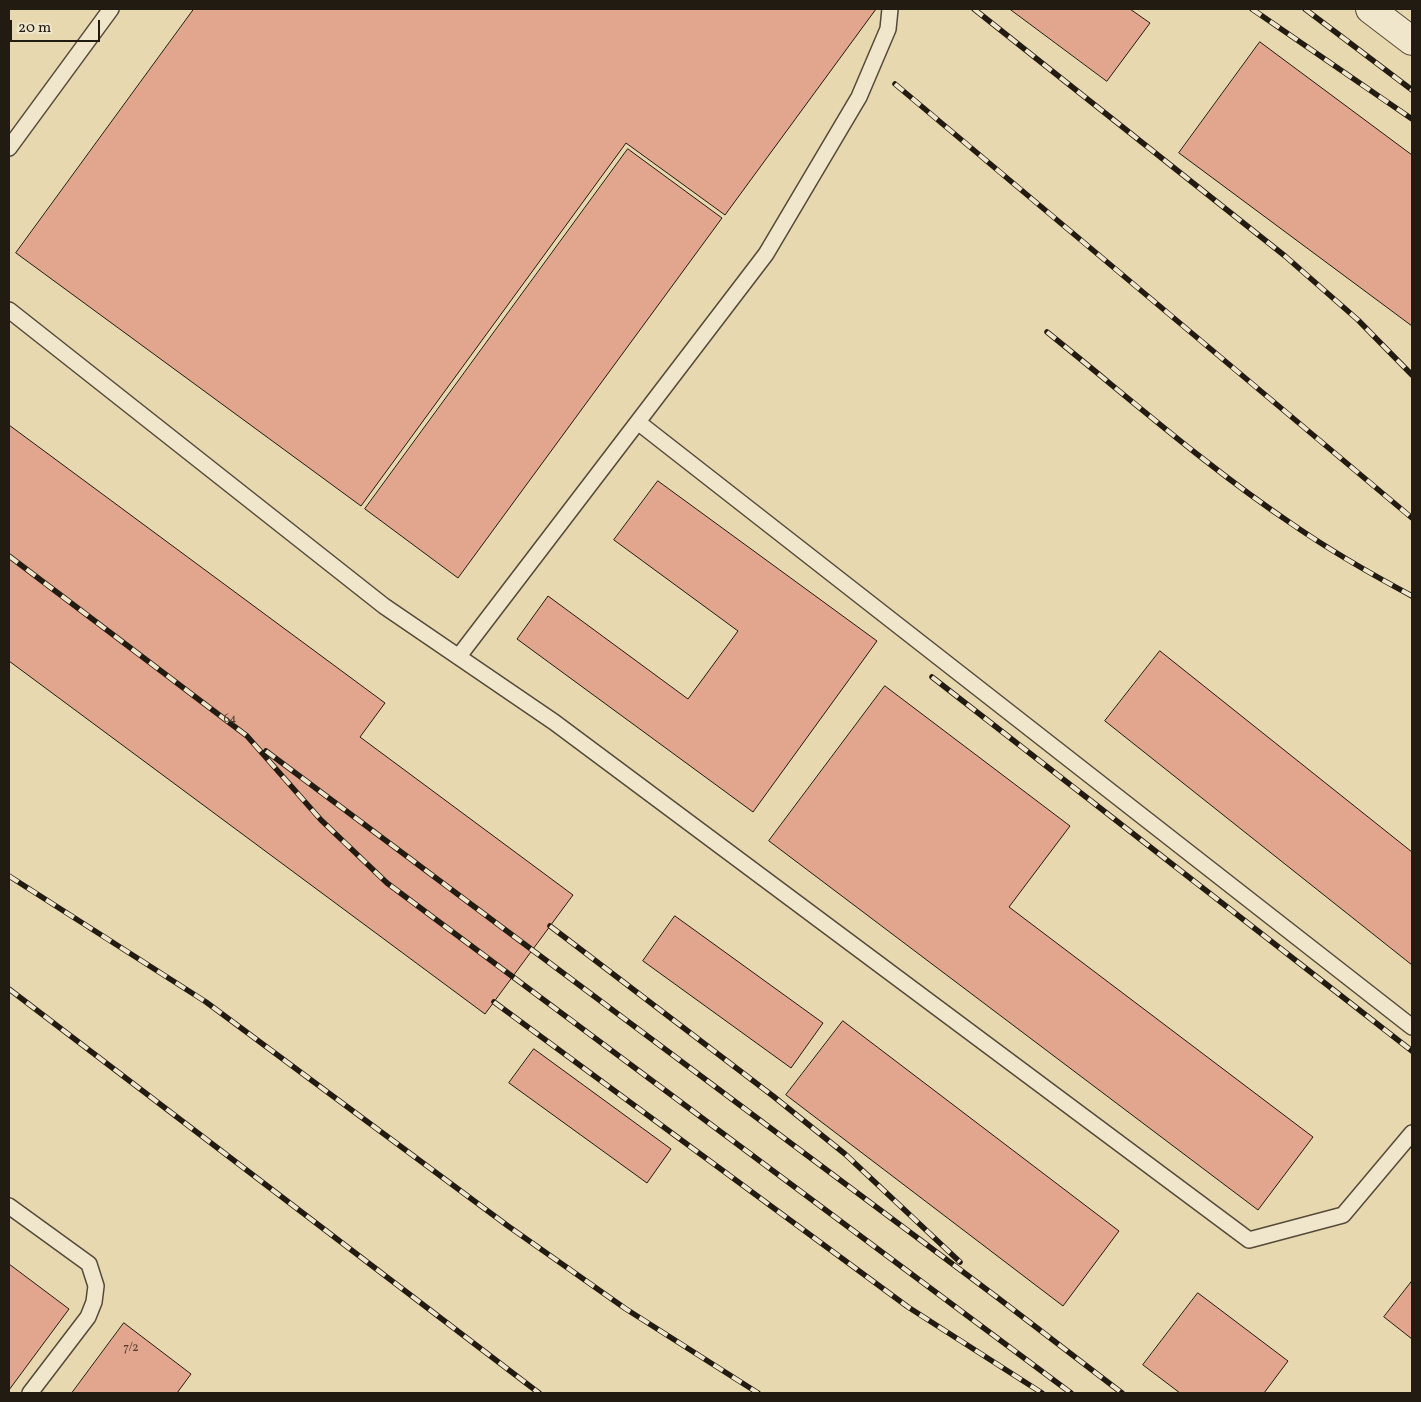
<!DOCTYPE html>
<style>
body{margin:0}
#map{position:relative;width:1421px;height:1402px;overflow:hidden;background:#e8d8af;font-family:Vollkorn,serif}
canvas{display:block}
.frame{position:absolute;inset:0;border:10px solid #221b12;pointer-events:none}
.scale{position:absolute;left:10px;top:20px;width:90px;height:22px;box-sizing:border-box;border:2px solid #221b12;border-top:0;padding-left:6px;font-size:15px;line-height:18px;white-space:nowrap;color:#221b12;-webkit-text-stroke:4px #f0e6cb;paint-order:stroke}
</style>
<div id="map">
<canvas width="1421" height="1402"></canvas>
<div class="frame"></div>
<div class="scale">20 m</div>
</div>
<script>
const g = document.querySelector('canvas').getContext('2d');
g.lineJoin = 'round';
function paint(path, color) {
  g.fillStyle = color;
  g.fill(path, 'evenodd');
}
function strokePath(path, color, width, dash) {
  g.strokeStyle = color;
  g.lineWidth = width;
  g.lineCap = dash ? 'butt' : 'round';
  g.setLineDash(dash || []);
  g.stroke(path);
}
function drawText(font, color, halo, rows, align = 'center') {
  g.font = font + ' Vollkorn,serif';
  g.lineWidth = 4.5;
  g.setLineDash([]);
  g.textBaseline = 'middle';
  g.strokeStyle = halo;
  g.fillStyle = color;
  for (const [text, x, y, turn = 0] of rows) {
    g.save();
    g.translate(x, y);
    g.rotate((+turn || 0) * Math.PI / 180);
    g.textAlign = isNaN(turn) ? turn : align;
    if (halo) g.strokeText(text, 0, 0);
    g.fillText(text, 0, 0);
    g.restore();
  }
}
const building = new Path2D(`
 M194,9H876L725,215L626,143L361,506L16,253Z
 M1010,9H1130L1150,23L1107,81Z
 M1260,42L1412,155V326L1179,153Z
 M628,149L722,218L458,578L365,509Z
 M9,425L385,703L360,737L573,895L485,1014L9,661Z
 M658,481L877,641L753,812L517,639L548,596L688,699L738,631L614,540Z
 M1160,651L1412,852V965L1105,721Z
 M885,686L1070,826L1009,907L1313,1137L1258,1210L769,841Z
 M675,916L823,1023L791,1068L643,961Z
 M843,1021L1119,1231L1063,1306L786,1095Z
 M534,1049L671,1149L647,1183L509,1083Z
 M9,1264L69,1309L9,1390Z
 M1412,1281V1339L1384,1317Z
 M1198,1293L1288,1361L1264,1393H1180L1143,1365Z
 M124,1323L191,1374L177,1393H72Z`);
const service = new Path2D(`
 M9,148L111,9
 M9,310L384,606L554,722L1249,1240L1343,1215L1412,1133
 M639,423L1412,1027
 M459,656L766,254L859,97L888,29L890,9
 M9,1206L89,1264L96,1286L94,1302L88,1317L30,1393`);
const tertiary = new Path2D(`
 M1370,9L1412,41`);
const rail = new Path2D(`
 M974,9L1285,256L1358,320L1412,375
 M1252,9L1412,119
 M1305,9L1412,90
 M895,84L1412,518
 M1047,332C1128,397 1206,466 1292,524C1331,551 1371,574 1412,596
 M9,556L247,736L321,820L387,883L1071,1393
 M932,677L1412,1051
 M266,751L998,1298L1122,1393
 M9,876L206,1002L508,1226L626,1309L758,1393
 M550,926L773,1096L845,1154L960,1262
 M9,989L539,1393
 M494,1002L908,1307L1042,1393`);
const numberNames = [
 ["64",230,720],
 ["7/2",131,1349]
];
paint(building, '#e2a58d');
strokePath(building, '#221b12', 1);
strokePath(service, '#544a39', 18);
strokePath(tertiary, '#544a39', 30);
strokePath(service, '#f0e6cb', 15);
strokePath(tertiary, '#f0e6cb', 28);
strokePath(rail, '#221b12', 5.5);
strokePath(rail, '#f0e6cb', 4, [11]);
drawText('12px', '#523e31', null, numberNames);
</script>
